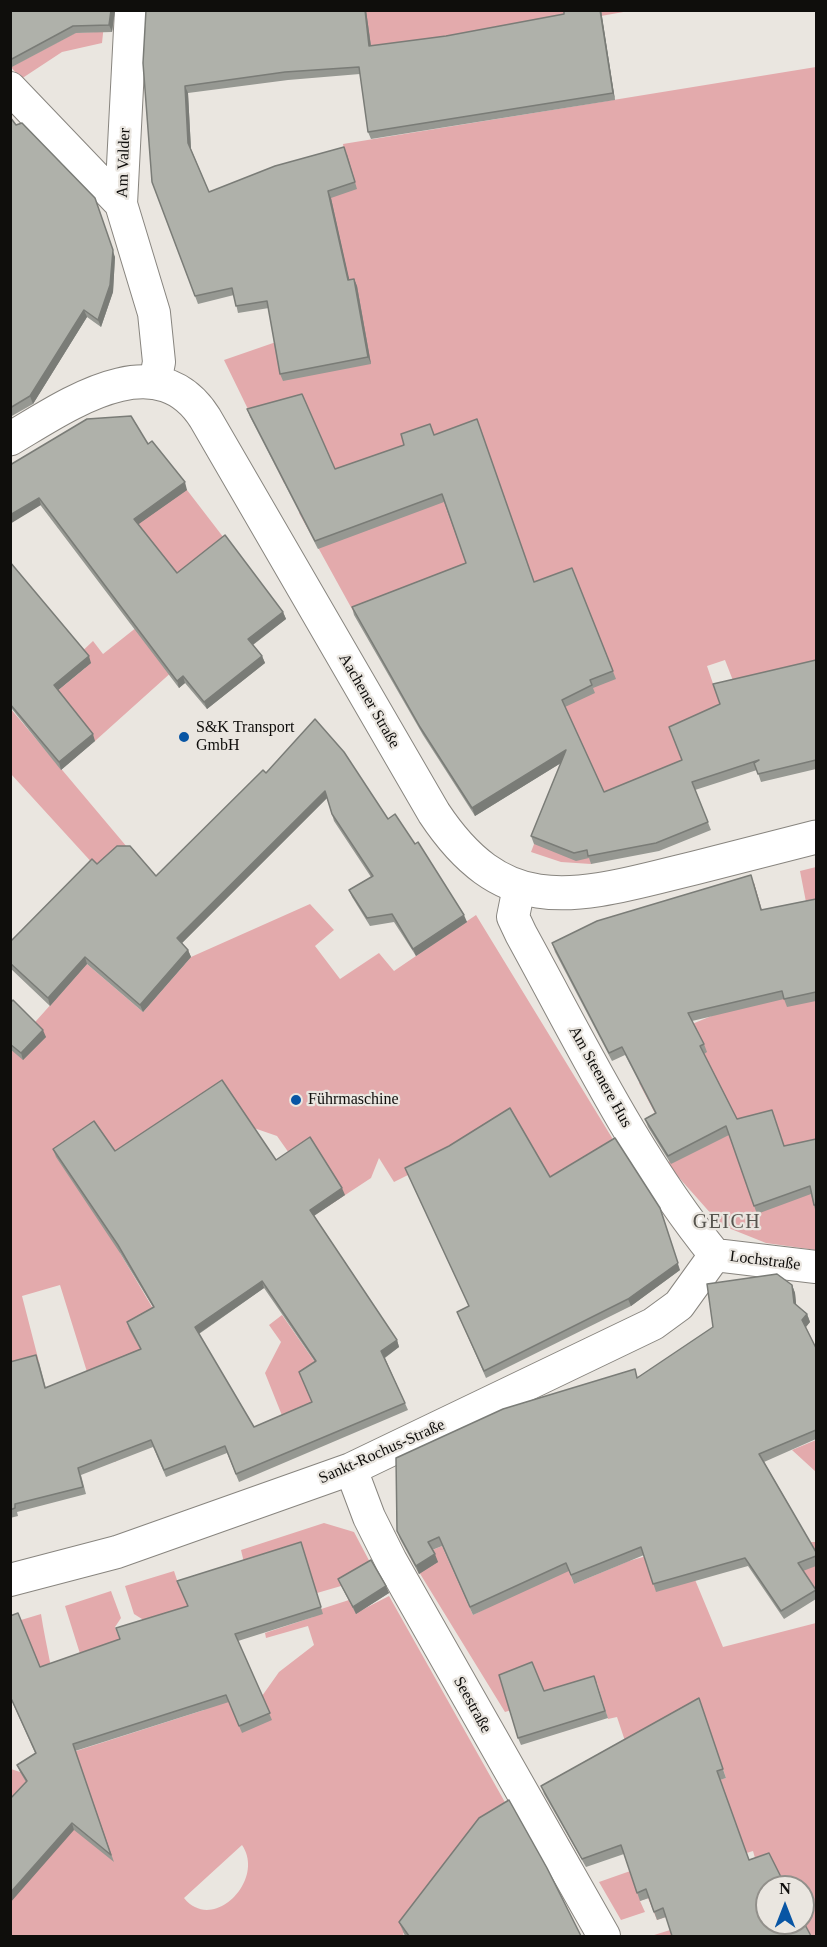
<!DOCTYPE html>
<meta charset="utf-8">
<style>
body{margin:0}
#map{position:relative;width:827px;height:1947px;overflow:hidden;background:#eae6e0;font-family:"Times New Roman",serif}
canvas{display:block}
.frame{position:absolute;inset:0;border:12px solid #0f0e0c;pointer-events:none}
.north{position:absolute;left:755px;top:1875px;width:60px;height:60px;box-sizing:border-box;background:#eae6e0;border:2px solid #92908b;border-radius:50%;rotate:0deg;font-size:16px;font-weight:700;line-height:24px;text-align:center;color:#0f0e0c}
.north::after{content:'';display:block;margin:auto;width:21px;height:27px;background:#0855a4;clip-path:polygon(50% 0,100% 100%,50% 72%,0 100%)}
</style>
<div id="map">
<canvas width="827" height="1947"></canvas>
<div class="frame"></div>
<div class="north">N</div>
</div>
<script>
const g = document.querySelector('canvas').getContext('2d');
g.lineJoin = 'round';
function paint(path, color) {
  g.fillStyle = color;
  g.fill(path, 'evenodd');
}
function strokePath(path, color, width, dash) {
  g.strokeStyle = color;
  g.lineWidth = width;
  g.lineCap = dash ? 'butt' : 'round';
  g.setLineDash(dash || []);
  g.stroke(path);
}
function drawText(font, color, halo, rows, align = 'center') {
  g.font = font + ' "Times New Roman",serif';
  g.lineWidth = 4.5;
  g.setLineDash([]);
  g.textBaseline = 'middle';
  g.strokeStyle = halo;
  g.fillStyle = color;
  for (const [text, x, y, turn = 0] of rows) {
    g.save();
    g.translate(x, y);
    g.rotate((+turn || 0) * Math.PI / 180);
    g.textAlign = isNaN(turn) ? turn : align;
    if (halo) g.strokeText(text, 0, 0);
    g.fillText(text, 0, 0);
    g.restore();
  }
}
const green = new Path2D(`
 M354,11H629L449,43L359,55Z
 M104,24L102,43L62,52L21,79L11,67L75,33L96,32Z
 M816,67V668L744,709L725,660L707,666L724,716L681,758L688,777L606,799L583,749L374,649L299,513L303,512L287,481L284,483L224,360L276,342L345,155L343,144Z
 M91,489L187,490L227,542L180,580Z
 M137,627L174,670L95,741L56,692L85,668L76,657L93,641L103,654Z
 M10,708L127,847L95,866L11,774Z
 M579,804L591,864L561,862L531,852L544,818Z
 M816,867V1250L766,1243L721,1225L666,1163L678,1157L639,1083L686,1058L692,1024L714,1015L694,901L754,883L763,914L806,902L800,871Z
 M310,904L334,930L315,946L340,979L379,953L394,971L476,915L617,1146L550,1185L452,1153L394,1182L379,1158L371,1178L327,1207L277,1136L251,1127L120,1253L202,1391L115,1462L60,1285L22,1296L39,1362L11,1370V1049L87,964L143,1012L191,957Z
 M282,1315L319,1368L315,1409L285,1423L265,1373L281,1342L269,1325Z
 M816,1440V1472L792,1450Z
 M324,1523L354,1532L373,1568L341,1586L317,1593L245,1567L241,1550Z
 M810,1542H816V1595L791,1554Z
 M442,1546L473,1615L567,1567L574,1584L629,1561L681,1546L723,1647L816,1623V1936H651L737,1909L747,1860L755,1858L753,1851L737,1856L712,1901L657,1920L648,1898L640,1901L645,1912L621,1920L599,1882L673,1856L633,1765L617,1717L608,1719L597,1683L505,1712L411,1559ZM713,1739L726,1778L696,1787ZM767,1887H803V1923H767Z
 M174,1571L180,1589L262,1696L279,1672L314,1645L308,1626L266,1638L265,1633L313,1617L312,1612L349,1600L356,1613L389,1596L511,1813L403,1934L405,1936H11L10,1876L73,1752L204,1710L149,1638L142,1619L134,1614L125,1586ZM242,1845C266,1880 213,1934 184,1898Z
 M111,1591L121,1618L115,1627L122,1646L82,1660L65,1606Z
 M41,1614C46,1647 55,1678 57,1712L21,1620Z
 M26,1768L31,1776L11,1807V1769L20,1772Z`);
const minor = new Path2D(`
 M131,10L121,204L154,313L159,362L155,383
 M10,88L121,204
 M519,887L513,917L521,934C581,1043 636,1158 715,1255
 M715,1255L816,1267
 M351,1469L369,1517L391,1561L604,1936
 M10,1580L117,1552L351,1469L653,1324L679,1305L715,1255`);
const tertiary = new Path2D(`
 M10,439C66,406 156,341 205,418L434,813C501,914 567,900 670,874C719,862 768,849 816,837`);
const wall = new Path2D(`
 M10,10H115L112,32L76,33L10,68Z
 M146,10H366L371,46L446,36L601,10L615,100L371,139L368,132L360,74L288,80L188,93L191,149L209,192L347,154L357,189L331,198L349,280L354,279L357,286L371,364L283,381L280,374L269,308L238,313L234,295L198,304L152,182Z
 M10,117L115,257L113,292L101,327L87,317L33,404L10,417Z
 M247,409L335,469L434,435L534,582L572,568L616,679L593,688L595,693L565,707L604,792L682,760L720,704L816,660V769L761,782L757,770L695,790L711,830L659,851L591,864L589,858L576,861L534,844L531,836L561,763L475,816L423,735L354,615L352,607L466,563L444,502L318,549L250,417Z
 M148,444L187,490L138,524L177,573L283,612L286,619L253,645L262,656L265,663L207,709L185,683L179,688L10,465Z
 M10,562L91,663L58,690L95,741L61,770L12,709L10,711Z
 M266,773L388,819L467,922L416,956L394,922L370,926L352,897L349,890L371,877L334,821L327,798L182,943L188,950L191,957L143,1012L87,964L50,1006L10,968V942L97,864L156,876Z
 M754,883L762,910L816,899V1001L787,1007L784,999L692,1021L704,1044L707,1052L704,1054L737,1119L784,1146L816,1139V1213L811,1194L757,1214L729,1135L671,1164L648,1127L645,1119L655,1113L625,1055L612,1061L555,952L552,943Z
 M10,1003L46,1037L23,1060L10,1049Z
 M53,1149L115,1151L276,1160L345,1195L314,1216L397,1340L399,1347L385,1358L408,1410L239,1482L227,1453L166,1477L153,1447L81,1475L86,1494L17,1512L18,1516L10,1518V1362H39L46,1388L140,1349L129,1329L127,1322L153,1307L120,1253L56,1157ZM264,1288L315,1362L312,1402L254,1427L199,1334Z
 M405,1168L550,1177L680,1270L631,1306L486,1378L457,1312L469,1306Z
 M792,1285L795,1293L796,1305L807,1314L810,1322L806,1327L816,1348V1439L764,1462L816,1552V1566L803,1571L816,1590V1599L784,1619L748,1566L656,1592L644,1555L574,1584L569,1571L473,1615L442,1546L432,1550L438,1562L419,1574L400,1539L397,1531L638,1377Z
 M301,1542L323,1614L238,1641L272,1720L242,1733L229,1702L75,1751L114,1862L74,1830L26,1782L20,1772L17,1765L35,1753L10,1697V1616L40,1667L120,1639L187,1607Z
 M338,1579L386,1586L389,1593L356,1614L341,1586Z
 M594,1676L608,1718L521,1745L518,1738L544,1691Z
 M699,1698L726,1778L720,1780L666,1917L657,1920L649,1898L640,1901L624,1854L586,1867L544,1794L541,1786Z
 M399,1922L581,1936H405Z`);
const shadedWall = new Path2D(`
 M111,10H115L112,32L109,25Z
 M365,10H366L372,54L369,46Z
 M600,10H601L615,100L613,93Z
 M185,86L188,93L191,150L188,143Z
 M328,191L331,198L351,287L348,280Z
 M95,198L115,257L113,292L101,327L98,320Z
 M354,279L357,286L371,364L368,357Z
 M84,310L87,317L33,404L30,396Z
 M185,482L187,490L136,526L134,519Z
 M39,498L41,505L10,524V515Z
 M283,612L286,619L251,646L248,639Z
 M89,656L91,663L56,692L54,685Z
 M262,656L265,663L207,709L204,702Z
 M183,676L185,683L179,688L177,681Z
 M93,734L95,741L61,770L59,762Z
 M566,750L569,758L475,816L472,808Z
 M325,791L327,798L180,945L177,938Z
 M464,915L467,922L416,956L413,949Z
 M188,950L191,957L143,1012L140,1005Z
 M85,957L87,964L50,1006L48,998Z
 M43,1030L46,1037L23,1060L21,1053Z
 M342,1188L345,1195L312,1217L310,1210Z
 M660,1208L680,1270L631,1306L628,1299Z
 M262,1281L264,1288L198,1334L195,1327Z
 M792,1285L795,1293L797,1312L794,1303Z
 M807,1314L810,1322L805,1328L802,1320Z
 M397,1340L399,1347L384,1358L381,1351Z
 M435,1554L438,1562L419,1574L416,1566Z
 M386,1586L389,1593L356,1614L353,1607Z
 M72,1823L74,1830L10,1903V1893Z`);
const building = new Path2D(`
 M10,10H111L109,25L73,26L10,60Z
 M146,10H365L369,46L446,36L564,14V10H600L613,93L368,132L359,67L285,72L185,86L188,143L209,192L275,166L344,147L355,182L328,191L348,280L354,279L368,357L280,374L267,301L236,306L232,288L195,296L152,182L143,63Z
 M10,117L16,125L22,123L95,198L113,250L110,285L98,320L84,310L30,396L10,408Z
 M302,394L335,469L404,445L401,434L430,424L434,435L477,419L534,582L572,568L613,671L590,680L592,685L562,700L604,792L682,760L669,727L720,704L713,684L816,660V760L758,774L754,763L759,760L692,782L708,822L656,843L588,856L587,850L574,853L531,836L566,750L472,808L420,727L352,607L466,563L442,494L315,541L247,409Z
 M131,416L148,444L152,441L185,482L134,519L177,573L225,535L283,612L248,639L262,656L204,702L183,676L177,681L39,498L10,515V465L87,419Z
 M10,562L89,656L54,685L93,734L59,762L10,704Z
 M315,719L344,752L388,819L395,814L415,844L418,842L464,915L413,949L392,914L367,918L349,890L373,876L332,814L325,791L177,938L188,950L140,1005L85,957L48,998L10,963V942L92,859L97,864L117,846H130L156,876L263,770L266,773Z
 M751,875L761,910L816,899V992L784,999L782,991L688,1013L704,1044L700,1046L737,1119L772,1110L784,1146L816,1139V1205H814L810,1186L754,1206L726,1126L668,1156L645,1119L656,1113L622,1047L609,1053L552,943L597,921Z
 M13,1000L43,1030L21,1053L10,1044V1003Z
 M222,1080L276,1160L310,1137L342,1188L310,1210L397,1340L381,1351L405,1403L236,1474L225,1446L164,1470L151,1440L78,1468L83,1487L15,1504V1508L10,1510V1362L36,1355L45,1388L141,1349L127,1322L154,1307L118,1245L53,1149L94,1121L115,1151ZM262,1281L316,1361L299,1372L312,1402L254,1427L195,1327Z
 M510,1108L550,1177L615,1138L660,1208L678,1263L628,1299L484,1371L457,1312L469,1306L405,1168L449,1146Z
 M777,1274L792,1285L794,1303L807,1314L802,1320L816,1348V1430L759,1454L816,1552V1556L798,1563L816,1590L781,1611L745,1558L653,1584L641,1547L571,1575L566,1563L470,1607L439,1537L428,1542L435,1554L416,1566L397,1531L396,1458L503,1409L635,1369L637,1378L713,1327L707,1284Z
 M301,1542L321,1607L235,1634L270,1713L239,1726L226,1695L73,1744L111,1855L72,1823L10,1893V1799L27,1781L17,1765L36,1753L10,1696V1616L18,1613L40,1667L120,1639L116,1628L188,1606L177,1581Z
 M371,1560L386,1586L353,1607L338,1579Z
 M532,1662L544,1691L594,1676L605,1711L518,1738L499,1675Z
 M699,1698L723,1769L717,1771L749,1860L769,1853L786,1887H767V1923H803V1921L811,1936H672L663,1908L654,1912L646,1889L637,1893L621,1845L582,1859L541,1786Z
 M509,1800L547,1868L581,1936H409L399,1922L479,1818Z`);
const markers = [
 [184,737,6,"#0855a4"],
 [296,1100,6,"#0855a4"]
];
const streetNames = [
 ["Am Valder",124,163,-88],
 ["Aachener Straße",369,701,60],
 ["Am Steenere Hus",600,1077,61],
 ["Lochstraße",765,1261,7],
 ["Sankt-Rochus-Straße",382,1452,-24],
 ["Seestraße",472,1705,61]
];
const poiNames = [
 ["S&K Transport",196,728],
 ["GmbH",196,746],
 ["Führmaschine",308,1100]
];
const quarterNames = [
 ["GEICH",727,1223]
];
paint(green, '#e3aaac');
strokePath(minor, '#88857f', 34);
strokePath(tertiary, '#88857f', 35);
strokePath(minor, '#fff', 32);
strokePath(tertiary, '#fff', 33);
paint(wall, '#969892');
paint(shadedWall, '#7a7c77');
paint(building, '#afb1aa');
strokePath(building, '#7a7c77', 1.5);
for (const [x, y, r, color] of markers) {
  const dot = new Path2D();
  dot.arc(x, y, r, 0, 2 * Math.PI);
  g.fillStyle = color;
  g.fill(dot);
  strokePath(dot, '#eae6e0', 2);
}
drawText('16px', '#0f0e0c', '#eae6e0', streetNames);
drawText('16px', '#0f0e0c', '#eae6e0', poiNames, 'left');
g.letterSpacing = '1.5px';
drawText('20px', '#56544e', '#eae6e0', quarterNames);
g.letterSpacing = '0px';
</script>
